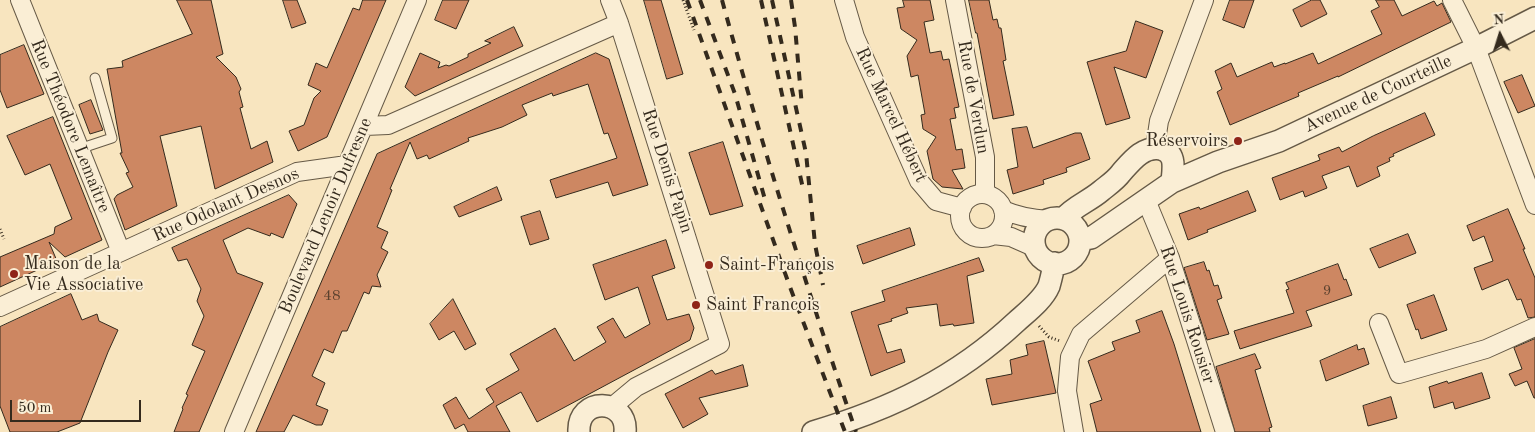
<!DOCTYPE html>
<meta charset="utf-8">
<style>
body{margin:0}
#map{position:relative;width:1535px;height:432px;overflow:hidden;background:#f8e5bf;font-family:"Old Standard TT",serif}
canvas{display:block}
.north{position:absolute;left:1475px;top:10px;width:50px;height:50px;-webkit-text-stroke:4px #faeed5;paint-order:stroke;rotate:355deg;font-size:14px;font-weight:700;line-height:20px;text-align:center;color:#342a1d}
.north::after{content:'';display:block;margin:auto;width:18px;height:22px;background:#342a1d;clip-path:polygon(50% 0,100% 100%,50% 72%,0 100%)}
.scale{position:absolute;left:10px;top:400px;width:131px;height:22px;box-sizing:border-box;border:2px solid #342a1d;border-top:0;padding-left:6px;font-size:15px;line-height:18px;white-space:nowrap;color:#342a1d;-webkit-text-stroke:4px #faeed5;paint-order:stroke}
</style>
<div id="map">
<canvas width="1535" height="432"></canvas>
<div class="north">N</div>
<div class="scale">50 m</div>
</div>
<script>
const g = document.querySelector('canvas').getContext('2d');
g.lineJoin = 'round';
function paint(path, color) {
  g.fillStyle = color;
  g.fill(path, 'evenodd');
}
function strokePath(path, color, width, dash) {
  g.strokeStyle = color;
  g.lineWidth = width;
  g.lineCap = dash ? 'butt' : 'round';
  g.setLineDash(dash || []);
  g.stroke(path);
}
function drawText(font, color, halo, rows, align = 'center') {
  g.font = font + ' "Old Standard TT",serif';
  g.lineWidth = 4;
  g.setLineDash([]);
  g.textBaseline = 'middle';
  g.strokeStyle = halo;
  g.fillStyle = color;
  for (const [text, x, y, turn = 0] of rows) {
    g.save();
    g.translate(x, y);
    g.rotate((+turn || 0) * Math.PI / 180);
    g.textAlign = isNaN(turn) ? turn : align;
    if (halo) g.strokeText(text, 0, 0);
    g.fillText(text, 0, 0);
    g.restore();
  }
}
const building = new Path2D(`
 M177,0H211L223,54L216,57L236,77L241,89L239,92L243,107L240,108L251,149L267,141L273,162L215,189L201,126L160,136L177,206L125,230L114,199L117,195L133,187L126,173L129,172L120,153H122L107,69L123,67L122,61L192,34Z
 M283,0H297L306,23L292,28Z
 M363,0H386L327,137L298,151L289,131L304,125L314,98L321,91L308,85L316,63L327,68L353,8L359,10Z
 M443,0H469L456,29L435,20Z
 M644,0H661L683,74L667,79Z
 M903,0H930L934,20L924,22L930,53L941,51L943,60L949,59L959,107L954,108L956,118L950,119L956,150L962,149L965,168L952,170L963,189L942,187L933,179L927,151L936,137L923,129L921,115L925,114L918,75L911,77L907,56L917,40L901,29L897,8L904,7Z
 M969,0H989L993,20L997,19L999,28H1001L1006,60L1003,61L1014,115L993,119L977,33H976Z
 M1230,0H1254L1244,28L1223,20Z
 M1312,0H1320L1327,14L1301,27L1293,10Z
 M1376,0H1394L1402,16L1434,1L1437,6L1442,3L1451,22L1338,77V76L1298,93L1299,96L1230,125L1217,92L1222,89L1215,71L1231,63L1237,77L1272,62L1274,67L1285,63V64L1313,53L1318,64L1382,34L1371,11L1379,7Z
 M1136,21L1163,31L1146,78L1114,67L1130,118L1106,125L1087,62L1126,51Z
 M514,27L523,46L415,96L405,87L420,53L440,62L438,68L446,65L449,66L468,57V54L491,43L485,41Z
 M24,45L44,94L7,108L0,90V55Z
 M596,53L609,59L648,185L613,196L608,182L556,198L550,180L617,158L608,133L604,134L588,84L553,96L552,93L522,105L527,115L502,127L468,138L469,141L429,159L427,155L417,159L410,142L390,189L392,190L377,227L388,232L381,248L388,252L377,275L381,287L372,286L369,294L364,292L347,331H342L333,353L324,349L312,376L325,383L316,405L328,410L322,425H316L293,415L284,432H256L377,154Z
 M1522,75L1535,106L1518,113L1504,82Z
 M91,100L103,130L90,134L79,105Z
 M1425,113L1435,135L1393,154L1394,156L1389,158L1390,161L1377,167L1380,176L1357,187L1349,166L1322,176L1327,188L1305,197L1303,191L1280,200L1272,178L1320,160L1318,155L1339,147L1342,152L1373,136Z
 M53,117L102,240L65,257L49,242L57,261L0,287V257L54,234L55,227L72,219L50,164L25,175L7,136Z
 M1027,127L1033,148L1075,133H1081L1090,159L1066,168L1067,172L1043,180L1044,184L1013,194L1007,170L1018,167L1012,129Z
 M723,142L743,206L710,215L689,153Z
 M497,187L502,200L459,217L454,207Z
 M1248,191L1256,211L1207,230L1208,232L1188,240L1179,214L1199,207L1200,209Z
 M289,195L297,204L283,238L271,233L270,236L248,228L223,240L237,273L263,283L199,432H174L183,409L182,408L188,395L186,394L205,351L192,345L204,316L197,301L201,289L187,259L178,261L172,248Z
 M1508,209L1525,249H1523L1535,278V317L1528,318L1521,299L1517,300L1508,279L1482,290L1474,268L1493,261L1484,236L1473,241L1467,226Z
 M540,211L549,239L530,245L521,217Z
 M910,228L915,245L863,264L857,246Z
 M1408,234L1416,253L1379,268L1370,249Z
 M666,240L675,268L652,276L667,320L689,314L694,328L690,340L537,422L521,392L496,406L510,432H468L464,424L455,429L443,405L456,397L469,419L494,402L486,389L519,370L510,354L555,328L574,361L606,342L597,327L613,318L625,338L650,324L638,287L605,300L593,265Z
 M979,258L984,271L967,276L974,323L954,326L953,324L940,326L937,304L906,308L908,313L891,319L892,321L878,325L887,353L901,349L905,362L871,376L851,312L885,301L882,291Z
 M1204,262L1207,271L1209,270L1214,286L1218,285L1222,298L1217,300L1229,334L1207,340L1184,268Z
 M1338,264L1344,280L1346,279L1352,295L1306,311L1312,326L1240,349L1234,331L1294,313L1286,290L1289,289L1286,283Z
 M71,294L82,320L97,314L99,321L118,330L108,352L80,423L57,432H10L0,406V327Z
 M1434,295L1447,330L1421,339L1418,329L1416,330L1407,305Z
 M453,299L476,344L465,350L454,331L439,340L430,324Z
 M1162,311L1174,344L1201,432H1097L1090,404L1102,400L1088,361L1115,350L1112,342L1140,332L1136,321Z
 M1535,339V398H1534L1527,381L1515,386L1509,374L1522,369L1514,348Z
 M1044,341L1056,393L992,405L986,379L1012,374L1010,360L1028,355L1026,345Z
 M1357,345L1358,350L1364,348L1369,364L1326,381L1320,361Z
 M1255,354L1261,368L1255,370L1272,427L1269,428L1270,432H1235L1216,367Z
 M743,365L748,386L699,398L708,414L683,428L665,394L712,370L715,374Z
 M1482,373L1490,398L1455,409L1453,402L1434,408L1429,387L1447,381L1448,383Z
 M1391,397L1397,418L1368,426L1363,406Z`);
const path = new Path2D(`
 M683,0L694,30
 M0,229L4,239
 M1039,326L1049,337L1060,341`);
const service = new Path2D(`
 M79,149L112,138L95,78`);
const minor = new Path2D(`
 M20,0L121,252
 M610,0L619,23L720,344L636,387L612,407
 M844,0L855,37L919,181L936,201L962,208
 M955,0L985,157V194
 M1452,0L1476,48L1535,205
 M365,126L388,125L619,23
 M1155,148L1159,121L1204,0
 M960 216a22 22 0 1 1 44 0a22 22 0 1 1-44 0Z
 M1146,200L1170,258L1225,432
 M1003,210C1019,217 1032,219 1048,220
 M993,235L1011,237L1036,248
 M0,307L297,172L347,165
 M1379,323L1399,374L1486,349L1535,327
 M234,432L417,0
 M1074,432L1067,391L1070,357L1081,334L1170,258`);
const tertiary = new Path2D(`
 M1034 241a23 23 0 1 1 46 0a23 23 0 1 1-46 0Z
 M1063,219C1074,206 1088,202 1101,191C1107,186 1116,180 1121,173C1130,163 1143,145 1161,149C1177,153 1173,169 1172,182
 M1080,240L1091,238L1172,182L1218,162L1279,141L1476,48L1535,18
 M579,432C577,396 628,398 625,432
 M813,432C891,409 956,378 1016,322C1027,312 1043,300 1049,286C1051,279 1053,271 1054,263`);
const rail = new Path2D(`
 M687,0L790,287L845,432
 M700,0L735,94L766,203
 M722,0C762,146 807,289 856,432
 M761,0L804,193
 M772,0L806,153L815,244L823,285
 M791,0L795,27L802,107`);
const markers = [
 [1238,141,5,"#8f2418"],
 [709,265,5,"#8f2418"],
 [14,274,5,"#8f2418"],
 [696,305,5,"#8f2418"]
];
const numberNames = [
 ["9",1327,291],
 ["48",332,296]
];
const streetNames = [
 ["Avenue de Courteille",1378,94,-25],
 ["Rue de Verdun",973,97,80],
 ["Rue Marcel Hébert",891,115,65],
 ["Rue Théodore Lemaître",70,126,68],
 ["Rue Denis Papin",667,171,72],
 ["Rue Odolant Desnos",226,205,-24],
 ["Boulevard Lenoir Dufresne",326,216,-67],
 ["Rue Louis Rousier",1187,315,72]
];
const poiNames = [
 ["Réservoirs",1228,141,"right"],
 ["Maison de la",24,264],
 ["Vie Associative",24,285],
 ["Saint-François",719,265],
 ["Saint Francois",706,305]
];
paint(building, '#cd8762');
strokePath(building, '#342a1d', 1);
strokePath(service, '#655946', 11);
strokePath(minor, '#655946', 20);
strokePath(tertiary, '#655946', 24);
strokePath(path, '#342a1d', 3, [1, 2.5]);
strokePath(service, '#faeed5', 9);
strokePath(minor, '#faeed5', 18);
strokePath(tertiary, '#faeed5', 21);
strokePath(rail, '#342a1d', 4, [9, 9]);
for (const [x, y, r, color] of markers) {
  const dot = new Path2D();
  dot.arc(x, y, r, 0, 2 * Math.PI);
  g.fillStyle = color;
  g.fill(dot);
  strokePath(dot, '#faeed5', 2);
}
drawText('15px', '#5a412e', null, numberNames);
drawText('18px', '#342a1d', '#faeed5', streetNames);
drawText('18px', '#342a1d', '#faeed5', poiNames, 'left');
</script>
